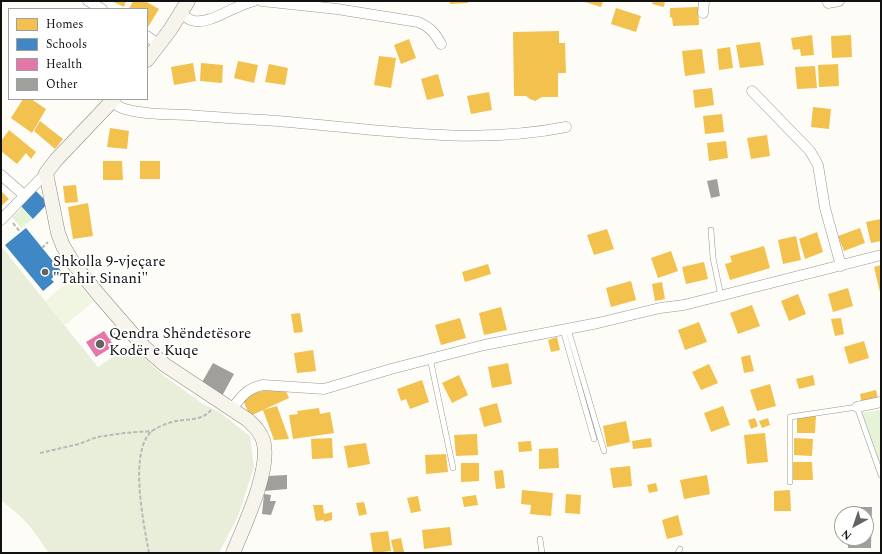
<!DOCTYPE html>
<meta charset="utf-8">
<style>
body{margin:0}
#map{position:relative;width:882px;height:554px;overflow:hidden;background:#fdfcf7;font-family:Spectral,serif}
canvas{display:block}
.frame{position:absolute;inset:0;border:2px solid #111;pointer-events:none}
.legend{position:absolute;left:8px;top:8px;width:140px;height:92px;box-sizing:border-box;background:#fff;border:1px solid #a0a0a0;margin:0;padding:5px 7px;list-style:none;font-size:12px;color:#111}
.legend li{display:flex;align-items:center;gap:8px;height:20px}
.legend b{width:20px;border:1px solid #a0a0a0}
.north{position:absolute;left:834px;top:506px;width:40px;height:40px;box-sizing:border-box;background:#fff;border:1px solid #a0a0a0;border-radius:50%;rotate:220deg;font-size:11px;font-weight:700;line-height:16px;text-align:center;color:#111}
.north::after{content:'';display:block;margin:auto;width:14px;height:18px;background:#646362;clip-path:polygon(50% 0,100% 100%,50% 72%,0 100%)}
</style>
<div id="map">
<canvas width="882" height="554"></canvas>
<div class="frame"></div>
<ul class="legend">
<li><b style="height:11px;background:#f2c14e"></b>Homes</li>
<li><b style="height:11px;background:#3f88c5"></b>Schools</li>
<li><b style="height:11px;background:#e377a8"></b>Health</li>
<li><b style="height:11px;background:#a19f9c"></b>Other</li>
</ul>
<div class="north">N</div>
</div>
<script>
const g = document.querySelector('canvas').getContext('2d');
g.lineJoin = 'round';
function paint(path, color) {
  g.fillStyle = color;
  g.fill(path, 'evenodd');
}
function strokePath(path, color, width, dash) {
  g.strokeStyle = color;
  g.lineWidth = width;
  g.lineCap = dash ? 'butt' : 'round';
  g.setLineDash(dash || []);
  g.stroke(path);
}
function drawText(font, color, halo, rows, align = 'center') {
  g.font = font + ' Spectral,serif';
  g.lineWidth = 4;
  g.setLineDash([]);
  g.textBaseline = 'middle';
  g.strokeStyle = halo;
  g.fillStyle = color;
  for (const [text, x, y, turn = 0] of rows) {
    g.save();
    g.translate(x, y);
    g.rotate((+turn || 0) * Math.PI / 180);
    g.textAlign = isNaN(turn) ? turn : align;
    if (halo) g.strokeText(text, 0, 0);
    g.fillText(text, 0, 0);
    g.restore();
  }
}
const green = new Path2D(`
 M22,208L33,219L21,228L12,217Z
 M881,410V474L861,413Z`);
const cemetery = new Path2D(`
 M1,246L98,367L130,345L164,376L205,405L218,411L250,436L254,467L238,516L219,553H49C43,546 40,539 34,532C25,519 13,510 1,500Z`);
const pitch = new Path2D(`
 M73,277L93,302L65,325L45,301Z`);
const homes = new Path2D(`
 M112,1H126L124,7Z
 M133,1H145L159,9L148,27L147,26V9H129Z
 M450,1H468V3L450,4Z
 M582,1H603L601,7Z
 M653,1H665L664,7L652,4Z
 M698,7L699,25L673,26L672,17L670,18V8Z
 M616,8L641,16L636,32L611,24Z
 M559,31V43H565L566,73H558V97H542L535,101L530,99L526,96H514L513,32Z
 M812,35L814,55L801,56L800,49L793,50L791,38Z
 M851,35L852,57L832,58L831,36Z
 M409,39L416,58L401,64L394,45Z
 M760,42L764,65L740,68L736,45Z
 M730,47L733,68L719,70L717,49Z
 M702,49L705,73L685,76L682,51Z
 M379,56L396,58L391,88L374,85Z
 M238,61L258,65L254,83L234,78Z
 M193,63L196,81L174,85L171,67Z
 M201,63L223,65L222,83L200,81Z
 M269,64L288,68L285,85L265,82Z
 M838,64L839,86L819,87L818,65Z
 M815,66L817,88L797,89L795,67Z
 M438,74L444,96L427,100L421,79Z
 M712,88L714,105L695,108L693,90Z
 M489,92L492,110L471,114L467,96Z
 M23,99H31L46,109L32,133L11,118Z
 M813,107L831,109L829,129L811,127Z
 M722,114L724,132L705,134L703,116Z
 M40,121L63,139L55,149L34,131Z
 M110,128L129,131L127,149L107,147Z
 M9,130L36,152L31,159L26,153L17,164L1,151V141Z
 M767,135L770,156L751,159L747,138Z
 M726,141L728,158L709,161L707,143Z
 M103,161H122L123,180H103Z
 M140,161H160V179H140Z
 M76,185L78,202L65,203L63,186Z
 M1,192H2L9,199L1,206Z
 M88,203L93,236L73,239L68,207Z
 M881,219V241L871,243L866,222Z
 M860,228L865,243L844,251L838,236Z
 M607,229L614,249L594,255L587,235Z
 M817,232L823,252L805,259L799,239Z
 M796,236L801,260L783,264L778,240Z
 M764,246L770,268L730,280L725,264L732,262L730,256Z
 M671,251L678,271L658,278L651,258Z
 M704,262L708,279L686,284L682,267Z
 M488,264L491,274L465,282L462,272Z
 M881,265V292H880L874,267Z
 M631,281L636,300L611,307L606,288Z
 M662,282L665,299L655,301L652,284Z
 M848,288L853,306L833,312L828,294Z
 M798,294L806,314L789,321L781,301Z
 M752,305L760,326L738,334L730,313Z
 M501,307L507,330L484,335L479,313Z
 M300,313L303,332L294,333L291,314Z
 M460,318L466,338L441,345L435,325Z
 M841,318L844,334L835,336L831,319Z
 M699,322L707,342L685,350L678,330Z
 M557,337L560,350L551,352L548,340Z
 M864,341L869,358L849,364L844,347Z
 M313,350L316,371L297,373L294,353Z
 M750,355L754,371L744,373L741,357Z
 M508,363L512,384L492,388L488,367Z
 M709,364L718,383L701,390L692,372Z
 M459,375L468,395L452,403L442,383Z
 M813,375L815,385L799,389L796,379Z
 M422,380L429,402L410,409L406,399L401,401L397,389Z
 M770,384L776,406L757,411L750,390Z
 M271,389L286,391L289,398L250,416L242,398L250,394Z
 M876,390L878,399L862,404L860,394Z
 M497,403L502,422L484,427L479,408Z
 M277,406L289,439L274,440L263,410Z
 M723,406L730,425L711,432L704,413Z
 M319,408L320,414L330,412L334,433L293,439L289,415L298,414L297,411Z
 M797,415L816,416L815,433H797Z
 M755,418L758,426L751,429L748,420Z
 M768,418L770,425L762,428L759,421Z
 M626,421L630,442L607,447L603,426Z
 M765,433L768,462L747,464L744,435Z
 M477,434L478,455L456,456L454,435Z
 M332,438L333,458L312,459L311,439Z
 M651,438L652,447L633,449L632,441Z
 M794,438L813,439L812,456L794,455Z
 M531,441L532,451L519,452L518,442Z
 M366,443L370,464L348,468L344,446Z
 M558,448L559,468L539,469V449Z
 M446,454L448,472L426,474L425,455Z
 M792,462H812L813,480H793Z
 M461,463H479V481L461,482Z
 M630,466L632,486L613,488L610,468Z
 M503,470L505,488L496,489L494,471Z
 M707,475L710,494L684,499L680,480Z
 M656,483L658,491L649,493L647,485Z
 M522,490L553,493L551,516L530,514L531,505L521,504Z
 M790,490L791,511H774V491Z
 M566,494L581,495L580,514L565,513Z
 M476,495L478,505L464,507L462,497Z
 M418,496L421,511L411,513L407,498Z
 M364,502L367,514L359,516L356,503Z
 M313,505H323L324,514L332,512V520L324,522V520L316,521Z
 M678,515L683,535L667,539L662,520Z
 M450,527L452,545L424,549L422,530Z
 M388,531L391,551L373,553L370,533Z
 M401,538L404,552L394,553L391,540Z`);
const schools = new Path2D(`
 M35,190L48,203L33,219L20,205Z
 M26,228L61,271L51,279L54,282L43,291L5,245Z`);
const health = new Path2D(`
 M104,331L114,346L96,357L86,342Z`);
const building = new Path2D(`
 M717,179L720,196L711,198L707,181Z
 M213,363L234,374L222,396L201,384Z
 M287,475V489L264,491L267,476Z
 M264,494L271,495L270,501H276L271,515L262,514Z
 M849,507H872L871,548H848V538H866V514H849Z`);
const path = new Path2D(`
 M13,223L20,232
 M42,248L48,242
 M110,340L115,333
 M40,453L79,444L97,437L124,433L152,431
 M149,553C144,525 128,451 152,431C158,427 165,424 172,422C186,418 201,422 211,410`);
const lane = new Path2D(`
 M711,230L713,258L721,296
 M568,329L604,451
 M563,330L594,439
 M430,358L453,468
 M790,482V417L857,407L881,475
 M540,539L542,553
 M678,553L680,549`);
const street = new Path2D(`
 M88,1L102,9
 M262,1L337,9L418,22C430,27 435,33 441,44
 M828,3L839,1
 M180,13C184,16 188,19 191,20C208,27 236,4 254,1
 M703,13L704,1
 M147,36L159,45
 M752,91L810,151L818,165L825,208L841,266
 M112,102C116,104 120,108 125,109C145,115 167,114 188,115C213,117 239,119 264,120C364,127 467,147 566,127
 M1,175L24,195
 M1,220L46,173
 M857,407L881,402
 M232,409C241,397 247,388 263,385L324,389L391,369L484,345L598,323L660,308L684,305L881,255`);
const secondary = new Path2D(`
 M147,60L170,30L188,1
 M114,99L56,160L46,173L58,233L63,246L74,264L98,294L144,347L165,365L248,420C254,426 260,431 263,440C272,468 244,526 233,553`);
const markers = [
 [45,272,4,"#646362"],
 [100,344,5,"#646362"]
];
const poiNames = [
 ["Shkolla 9-vjeçare",53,263],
 ["\"Tahir Sinani\"",53,280],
 ["Qendra Shëndetësore",109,335],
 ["Kodër e Kuqe",109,352]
];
paint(green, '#e7f3d7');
paint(cemetery, '#e9eedb');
paint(pitch, '#f0f6e1');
paint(homes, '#f2c14e');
paint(schools, '#3f88c5');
paint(health, '#e377a8');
paint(building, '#a19f9c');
strokePath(lane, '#979795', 6);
strokePath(street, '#979795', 11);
strokePath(secondary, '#8e8d8b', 15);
strokePath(path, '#b9b9b8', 2, [4, 2]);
strokePath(lane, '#fffffe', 5);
strokePath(street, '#fffffe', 10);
strokePath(secondary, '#f6f4eb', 14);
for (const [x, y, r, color] of markers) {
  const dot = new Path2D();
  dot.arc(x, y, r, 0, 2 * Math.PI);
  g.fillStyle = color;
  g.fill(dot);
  strokePath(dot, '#fff', 1.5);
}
drawText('15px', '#111', '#fff', poiNames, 'left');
</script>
